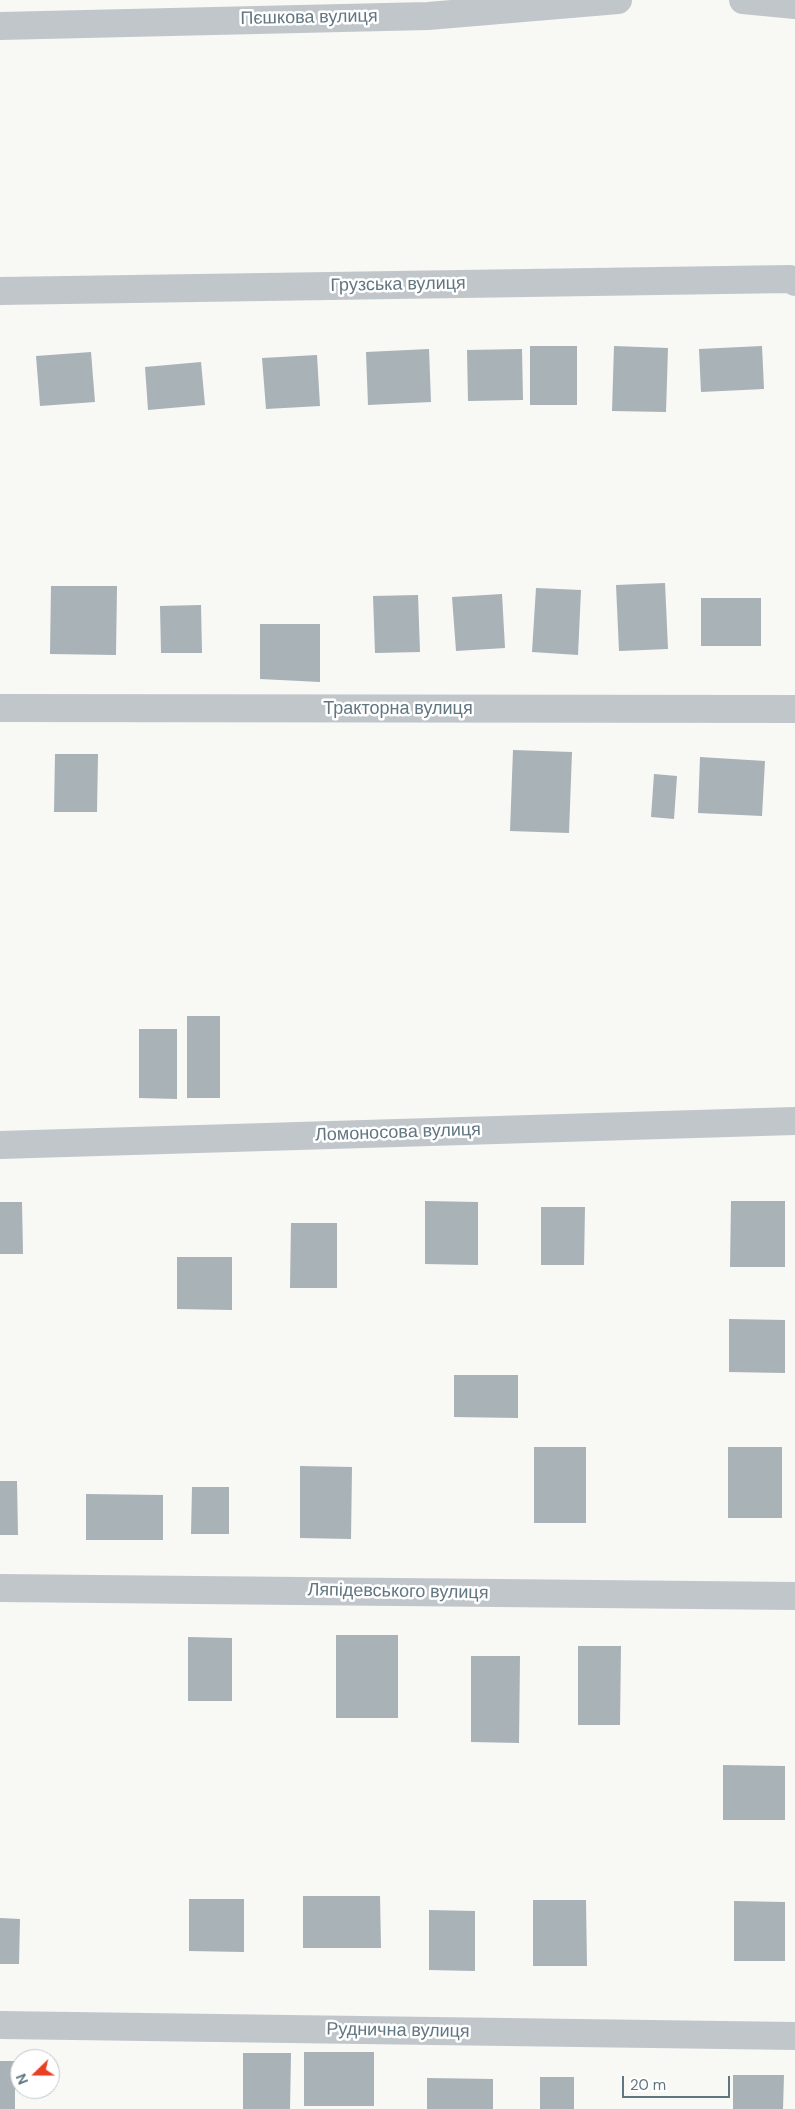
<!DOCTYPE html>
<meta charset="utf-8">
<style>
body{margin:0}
#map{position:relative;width:795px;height:2109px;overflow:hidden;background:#f8f8f5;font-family:"DM Sans",sans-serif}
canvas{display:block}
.north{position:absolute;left:10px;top:2049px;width:50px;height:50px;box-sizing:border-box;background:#fff;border:1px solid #c0c8cd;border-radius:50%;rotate:248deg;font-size:14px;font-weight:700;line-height:20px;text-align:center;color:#627681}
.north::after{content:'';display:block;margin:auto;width:18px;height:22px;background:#e94024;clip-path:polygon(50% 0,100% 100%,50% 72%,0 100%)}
.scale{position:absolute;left:622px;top:2076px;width:108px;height:22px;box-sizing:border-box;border:2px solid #627681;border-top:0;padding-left:6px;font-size:15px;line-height:18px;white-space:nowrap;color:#627681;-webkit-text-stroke:4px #fff;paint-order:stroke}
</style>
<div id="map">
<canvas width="795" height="2109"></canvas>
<div class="north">N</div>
<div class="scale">20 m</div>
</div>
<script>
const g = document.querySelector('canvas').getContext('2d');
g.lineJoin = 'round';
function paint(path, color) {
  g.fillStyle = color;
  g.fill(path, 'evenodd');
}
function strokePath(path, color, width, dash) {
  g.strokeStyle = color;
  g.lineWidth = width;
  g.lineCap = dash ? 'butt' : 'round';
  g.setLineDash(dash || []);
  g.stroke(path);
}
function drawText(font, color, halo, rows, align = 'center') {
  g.font = font + ' "DM Sans",sans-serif';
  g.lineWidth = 5;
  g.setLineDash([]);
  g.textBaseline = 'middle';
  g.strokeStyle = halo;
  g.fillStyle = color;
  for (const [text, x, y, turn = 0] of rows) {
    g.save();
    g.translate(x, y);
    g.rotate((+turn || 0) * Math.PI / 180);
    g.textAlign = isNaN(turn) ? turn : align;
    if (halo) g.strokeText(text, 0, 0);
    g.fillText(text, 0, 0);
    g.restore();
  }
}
const building = new Path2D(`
 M530,346H577V405H530Z
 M614,346L668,348L666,412L612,411Z
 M762,346L764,389L701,392L699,349Z
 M429,349L431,402L368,405L366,352Z
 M522,349L523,400L468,401L467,350Z
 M91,352L95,402L40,406L36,356Z
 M317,355L320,406L266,409L262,358Z
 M201,362L205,405L148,410L145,367Z
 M665,583L668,649L619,651L616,585Z
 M51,586H117L116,655L50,654Z
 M536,588L581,590L578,655L532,652Z
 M502,594L505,648L456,651L452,597Z
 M418,595L420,652L375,653L373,596Z
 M701,598H761V646H701Z
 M201,605L202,653H161L160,606Z
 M260,624H320V682L260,679Z
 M513,750L572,752L569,833L510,831Z
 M55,754H98L97,812H54Z
 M700,757L765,761L762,816L698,813Z
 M654,774L677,776L674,819L651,817Z
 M187,1016H220V1098H187Z
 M139,1029H177V1099L139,1098Z
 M425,1201L478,1202V1265L425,1264Z
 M731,1201H785V1267H730Z
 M0,1202H22L23,1254H0Z
 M541,1207H585L584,1265H541Z
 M291,1223H337V1288H290Z
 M177,1257H232V1310L177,1309Z
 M729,1319L785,1320V1373L729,1372Z
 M454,1375H518V1418L454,1417Z
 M534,1447H586V1523H534Z
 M728,1447H782V1518H728Z
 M300,1466L352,1467L351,1539L300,1538Z
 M0,1481H17L18,1535H0Z
 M192,1487H229V1534H191Z
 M86,1494L163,1495V1540H86Z
 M336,1635H398V1718H336Z
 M188,1637L232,1638V1701H188Z
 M578,1646H621L620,1725H578Z
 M471,1656H520L519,1743L471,1742Z
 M723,1765L785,1766V1820H723Z
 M303,1896H380L381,1948H303Z
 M189,1899H244V1952L189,1951Z
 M533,1900H586L587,1966H533Z
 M734,1901L785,1902V1961H734Z
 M429,1910L475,1911V1971L429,1970Z
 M0,1918L20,1919L19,1964H0Z
 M304,2052H374V2106H304Z
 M243,2053H291L290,2109H243Z
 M0,2061H15V2109H0Z
 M733,2075H784L783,2109H733Z
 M540,2077H574V2109H540Z
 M427,2078L493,2079V2109H427Z`);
const minor = new Path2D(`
 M743,0L795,5
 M0,26L428,16L618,0
 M0,291L790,279L795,282
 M0,708L795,709
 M0,1145L795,1121
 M0,1588L795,1596
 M0,2025L795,2036`);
const streetNames = [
 ["Пєшкова вулиця",309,18,-1],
 ["Грузська вулиця",398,285,-1],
 ["Тракторна вулиця",398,709],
 ["Ломоносова вулиця",398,1133,-2],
 ["Ляпідевського вулиця",398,1592,1],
 ["Руднична вулиця",398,2031,1]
];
paint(building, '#a8b2b7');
strokePath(minor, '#c1c6ca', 28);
drawText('18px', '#627681', '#fff', streetNames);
</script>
